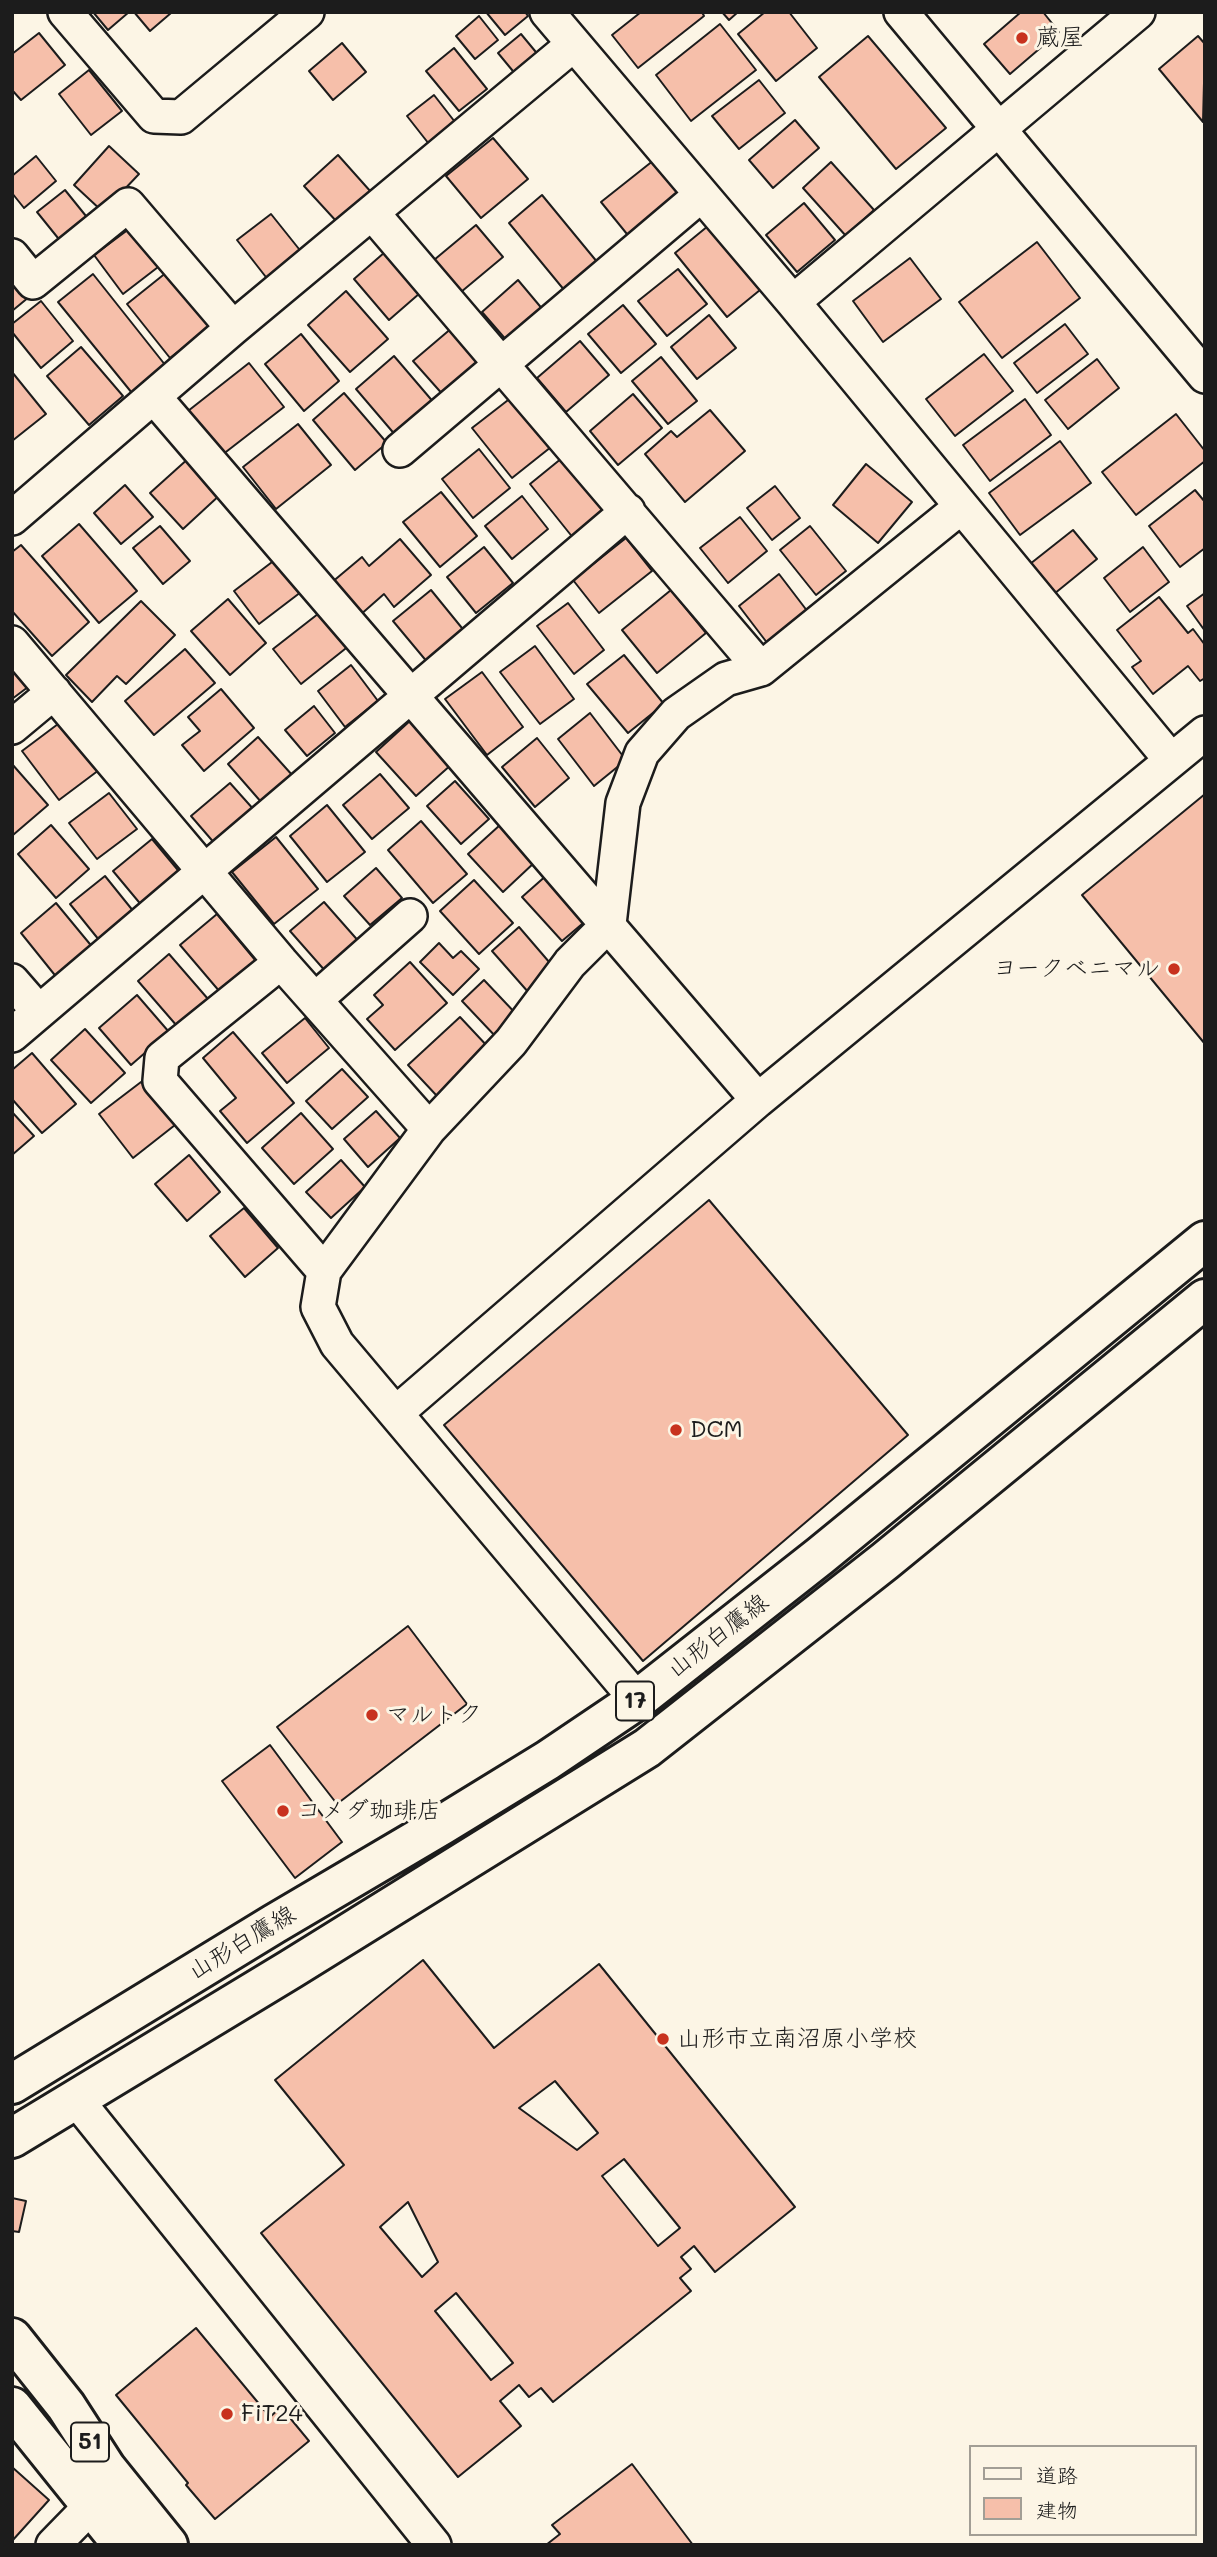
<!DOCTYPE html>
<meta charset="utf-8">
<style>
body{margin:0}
#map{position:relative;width:1217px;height:2557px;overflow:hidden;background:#fcf5e5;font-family:Mali,"Klee One",sans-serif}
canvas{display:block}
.frame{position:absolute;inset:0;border:14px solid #1c1c1c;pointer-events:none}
.legend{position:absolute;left:969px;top:2445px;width:228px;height:91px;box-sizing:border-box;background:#fcf5e5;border:2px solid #a29e95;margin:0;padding:9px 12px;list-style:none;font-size:21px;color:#1c1c1c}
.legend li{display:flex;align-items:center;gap:14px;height:35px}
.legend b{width:35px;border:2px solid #a29e95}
</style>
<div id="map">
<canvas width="1217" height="2557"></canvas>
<div class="frame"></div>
<ul class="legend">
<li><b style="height:9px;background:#fcf5e5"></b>道路</li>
<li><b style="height:19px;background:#f6bfaa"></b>建物</li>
</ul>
</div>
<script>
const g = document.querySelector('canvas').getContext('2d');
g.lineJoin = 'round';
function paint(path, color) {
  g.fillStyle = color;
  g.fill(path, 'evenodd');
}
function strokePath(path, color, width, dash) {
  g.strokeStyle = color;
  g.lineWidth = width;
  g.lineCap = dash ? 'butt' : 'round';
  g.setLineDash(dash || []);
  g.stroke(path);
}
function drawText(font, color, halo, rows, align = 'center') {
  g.font = font + ' Mali,"Klee One",sans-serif';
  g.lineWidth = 6;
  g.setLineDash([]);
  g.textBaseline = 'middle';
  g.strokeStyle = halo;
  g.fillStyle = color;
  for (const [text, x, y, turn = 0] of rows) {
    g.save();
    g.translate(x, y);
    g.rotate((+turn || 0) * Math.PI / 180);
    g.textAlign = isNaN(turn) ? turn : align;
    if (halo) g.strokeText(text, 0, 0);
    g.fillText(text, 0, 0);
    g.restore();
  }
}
const building = new Path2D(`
 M93,12H129L108,30Z
 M134,12H170L171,13L150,31Z
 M486,12H525L528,16L505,35Z
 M641,12H702L704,16L638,68L612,35Z
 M722,12H738L729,20Z
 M765,12H789L817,48L776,81L738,34Z
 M1021,12H1043L1059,32L1010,74L984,44Z
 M479,16L498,40L475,59L456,36Z
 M720,24L756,70L691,121L656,75Z
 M39,33L65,65L21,100L12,90V54Z
 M521,34L540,57L517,76L498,53Z
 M868,36L946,128L896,169L819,77Z
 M1198,36L1205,44L1203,122L1159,69Z
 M342,43L366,72L333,100L309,71Z
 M454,48L487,89L459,111L426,71Z
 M89,70L122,111L91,135L59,94Z
 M759,80L785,113L739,149L712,116Z
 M434,95L455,122L429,144L407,116Z
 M795,120L819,148L773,188L749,160Z
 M493,138L528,179L481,218L446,176Z
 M109,146L139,174L103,212L74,185Z
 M338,155L371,192L337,222L304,186Z
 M36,156L56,181L24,208L12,193V176Z
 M654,160L683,197L631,239L601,202Z
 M831,162L874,210L846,236L803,188Z
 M65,190L90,221L62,243L37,212Z
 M542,195L598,263L565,291L509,223Z
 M804,203L835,240L797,272L766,235Z
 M271,214L303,254L269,281L237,240Z
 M476,225L503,257L461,292L434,260Z
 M133,226L162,264L123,294L94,255Z
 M708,226L760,290L727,317L675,253Z
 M1037,242L1080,298L1002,358L959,302Z
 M385,252L420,293L389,320L354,279Z
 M910,258L941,299L883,342L853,301Z
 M678,269L707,304L667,336L638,301Z
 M167,272L211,326L170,358L127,304Z
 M93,274L166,366L132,393L58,302Z
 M12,277L29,297L12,311Z
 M518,280L544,311L508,342L482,312Z
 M346,291L388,339L350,372L308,325Z
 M41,301L73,341L41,368L12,332V324Z
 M623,305L656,344L621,373L588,334Z
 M709,315L736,348L697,379L671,347Z
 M1065,324L1088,354L1037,393L1014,363Z
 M453,327L484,363L445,397L413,361Z
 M301,334L339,381L304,411L265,364Z
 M580,341L609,375L566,412L537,378Z
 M81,347L123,396L89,425L47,376Z
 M984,354L1013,391L955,436L926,399Z
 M394,356L435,404L397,437L356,389Z
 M661,357L697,401L668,424L632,381Z
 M1097,359L1119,388L1068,429L1045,400Z
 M249,363L284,407L222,455L188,411Z
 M12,372L46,414L12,441Z
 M344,393L387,443L355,470L313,420Z
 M633,394L662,428L618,465L590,431Z
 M512,397L551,447L512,478L472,428Z
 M1025,399L1051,435L990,481L963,445Z
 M710,410L745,451L685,502L645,454L671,431L677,437Z
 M1176,414L1205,451V461L1136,515L1102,472Z
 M298,424L331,465L276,509L243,467Z
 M1060,441L1091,483L1020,535L989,493Z
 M479,449L510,488L473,518L442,479Z
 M190,457L222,493L183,529L150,493Z
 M562,458L607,514L574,539L530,484Z
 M866,464L912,502L878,543L833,505Z
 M125,485L153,517L121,544L94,513Z
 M775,486L800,518L772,540L747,508Z
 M1195,490L1205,502V548L1180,567L1149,526Z
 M441,492L477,536L440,567L403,522Z
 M522,496L548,529L512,559L485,526Z
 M740,517L767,551L728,583L700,548Z
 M79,524L137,591L99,623L42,556Z
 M160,526L190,561L163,584L133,548Z
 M810,526L846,571L816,595L780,550Z
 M1073,530L1097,559L1054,594L1030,564Z
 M626,538L652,571L599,613L573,580Z
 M400,539L431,575L394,607L384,594L359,616L331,583L362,557L369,566Z
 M21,545L89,622L52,656L12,611V552Z
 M484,547L513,583L476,613L447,577Z
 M1143,547L1169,582L1130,612L1104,578Z
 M276,559L301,592L259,624L234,591Z
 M779,574L808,612L768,644L739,606Z
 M431,590L466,633L428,663L393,621Z
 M671,590L706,633L657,673L622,630Z
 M1205,593V631L1187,606Z
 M1159,597L1188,633L1193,629L1205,645V678L1200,681L1188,666L1153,694L1132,667L1141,661L1117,630Z
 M228,599L266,643L230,675L191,631Z
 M141,601L175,635L126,684L117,676L92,702L66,675Z
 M568,603L604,650L574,674L537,626Z
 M323,610L350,645L301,684L273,649Z
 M535,646L574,699L540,724L500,672Z
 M185,649L215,683L154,735L125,701Z
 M624,655L664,704L628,733L587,684Z
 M351,665L378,701L345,727L318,691Z
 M12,668L28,687L12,699Z
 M482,672L523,727L487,755L445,699Z
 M221,689L254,728L204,771L182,745L200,731L188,717Z
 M314,706L335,733L307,756L285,730Z
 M590,713L626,760L594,786L558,739Z
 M412,719L452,764L416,796L376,752Z
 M62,721L99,770L59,800L22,751Z
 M258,737L293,776L262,803L228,764Z
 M537,738L569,778L535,807L502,767Z
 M12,764L48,805L13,835L12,834Z
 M380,774L409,808L372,839L343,805Z
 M455,781L489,819L461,844L427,806Z
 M230,783L255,811L216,845L191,816Z
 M109,793L137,829L97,859L69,823Z
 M1205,794V1044L1082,895Z
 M327,805L365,852L327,882L290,836Z
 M421,821L467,874L433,903L388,850Z
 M51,825L89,869L56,898L18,854Z
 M500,825L535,862L503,892L468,854Z
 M276,837L318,889L274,924L232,872Z
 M152,839L182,875L143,907L113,871Z
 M376,868L402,898L370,925L344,896Z
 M548,874L588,919L562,941L522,897Z
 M105,876L134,912L99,940L70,904Z
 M474,880L513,923L479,954L440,911Z
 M324,902L361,944L327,973L290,931Z
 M56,903L94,949L58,979L21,933Z
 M217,914L256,961L220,992L180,945Z
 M519,927L556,970L529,993L492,951Z
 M439,943L453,958L461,951L479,969L453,995L420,962Z
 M169,954L208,999L177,1026L138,981Z
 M410,962L447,1003L395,1050L367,1019L383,1005L374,995Z
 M484,980L519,1017L497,1038L462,1001Z
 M137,995L169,1032L131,1065L99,1028Z
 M460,1017L489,1048L437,1096L408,1065Z
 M305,1018L329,1048L287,1083L262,1053Z
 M85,1029L125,1073L91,1103L51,1060Z
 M233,1032L294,1103L247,1143L220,1111L236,1098L203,1058Z
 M32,1053L76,1104L42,1133L12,1099V1070Z
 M342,1069L368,1097L332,1129L306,1101Z
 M141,1082L175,1125L133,1158L99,1114Z
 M376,1111L400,1138L368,1167L344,1139Z
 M12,1112L34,1136L12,1155Z
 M301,1113L333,1149L294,1184L262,1148Z
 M189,1155L220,1192L187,1221L155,1184Z
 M341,1160L365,1187L331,1218L306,1192Z
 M709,1200L908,1435L643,1661L444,1425Z
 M244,1208L278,1248L245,1277L210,1236Z
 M408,1626L467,1704L337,1804L277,1727Z
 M270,1745L342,1842L295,1878L222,1781Z
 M423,1960L494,2048L599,1964L795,2207L715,2272L694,2246L681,2257L691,2269L680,2278L691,2291L553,2402L541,2388L529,2397L519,2385L500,2401L521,2426L458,2477L261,2233L344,2165L275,2080ZM555,2081L598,2133L577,2150L519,2108ZM624,2159L680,2228L658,2246L602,2176ZM408,2202L438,2262L422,2277L380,2227ZM456,2293L513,2363L491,2380L435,2311Z
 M12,2198L26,2201L19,2232L12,2231Z
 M196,2328L270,2417L281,2407L309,2441L215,2519L186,2485L188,2483L116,2395Z
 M632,2464L693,2545H546L560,2534L552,2525Z
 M12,2467L49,2500L12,2541Z`);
const minor = new Path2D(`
 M65,12L154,116L181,117L307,12
 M547,12L793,302L1171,760
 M901,12L1205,376
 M373,214L761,669
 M12,256L33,282L128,205L233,328
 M793,302L1138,12
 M154,397L758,1100
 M400,450L701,195
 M12,518L233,328L574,44
 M12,643L281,962L429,1129
 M12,727L54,692
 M281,962L162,1058L160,1081L324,1271
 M12,981L39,1012
 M315,1000L410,916
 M12,1035L628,511
 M396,1413L758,1100L1205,733
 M637,1700L337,1344L318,1307L324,1271L429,1129L511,1042L570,963L609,924L623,803L642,753L676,714L726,679L761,669L961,507
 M75,2098L434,2545
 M53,2545L91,2506`);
const major = new Path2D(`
 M12,2084L274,1924L442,1825L548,1760L637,1700L820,1556L1205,1241
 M12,2138L291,1969L647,1748L885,1561L1205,1299
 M12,2338L66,2406L106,2468L168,2545
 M12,2407L123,2545`);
const markers = [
 [1022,38,7,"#c8321e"],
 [1174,969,7,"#c8321e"],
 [676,1430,7,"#c8321e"],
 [372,1715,7,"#c8321e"],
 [283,1811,7,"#c8321e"],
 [663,2039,7,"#c8321e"],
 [227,2414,7,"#c8321e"]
];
const shields = [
 [635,1701,38],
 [90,2442,38]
];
const shieldNames = [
 ["17",635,1701],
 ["51",90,2442]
];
const poiNames = [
 ["蔵屋",1036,38],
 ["ヨークベニマル",1160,969,"right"],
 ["DCM",690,1430],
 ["マルトク",386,1715],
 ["コメダ珈琲店",297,1811],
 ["山形市立南沼原小学校",677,2039],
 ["FiT24",241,2414]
];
const streetNames = [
 ["山形白鷹線",718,1636,-38],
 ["山形白鷹線",242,1943,-31]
];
paint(building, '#f6bfaa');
strokePath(building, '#1c1c1c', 2);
strokePath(minor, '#1c1c1c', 38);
strokePath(major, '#1c1c1c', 44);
strokePath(minor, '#fcf5e5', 33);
strokePath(major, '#fcf5e5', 38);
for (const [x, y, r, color] of markers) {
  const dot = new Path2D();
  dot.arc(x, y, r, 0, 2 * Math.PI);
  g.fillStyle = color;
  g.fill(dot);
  strokePath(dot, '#fcf5e5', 2.5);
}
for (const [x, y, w] of shields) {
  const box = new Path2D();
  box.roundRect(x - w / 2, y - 19.5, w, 39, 5);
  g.fillStyle = '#fcf5e5';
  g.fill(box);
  strokePath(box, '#1c1c1c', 2);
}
drawText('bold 23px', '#1c1c1c', null, shieldNames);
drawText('24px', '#1c1c1c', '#fcf5e5', poiNames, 'left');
drawText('24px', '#1c1c1c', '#fcf5e5', streetNames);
</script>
